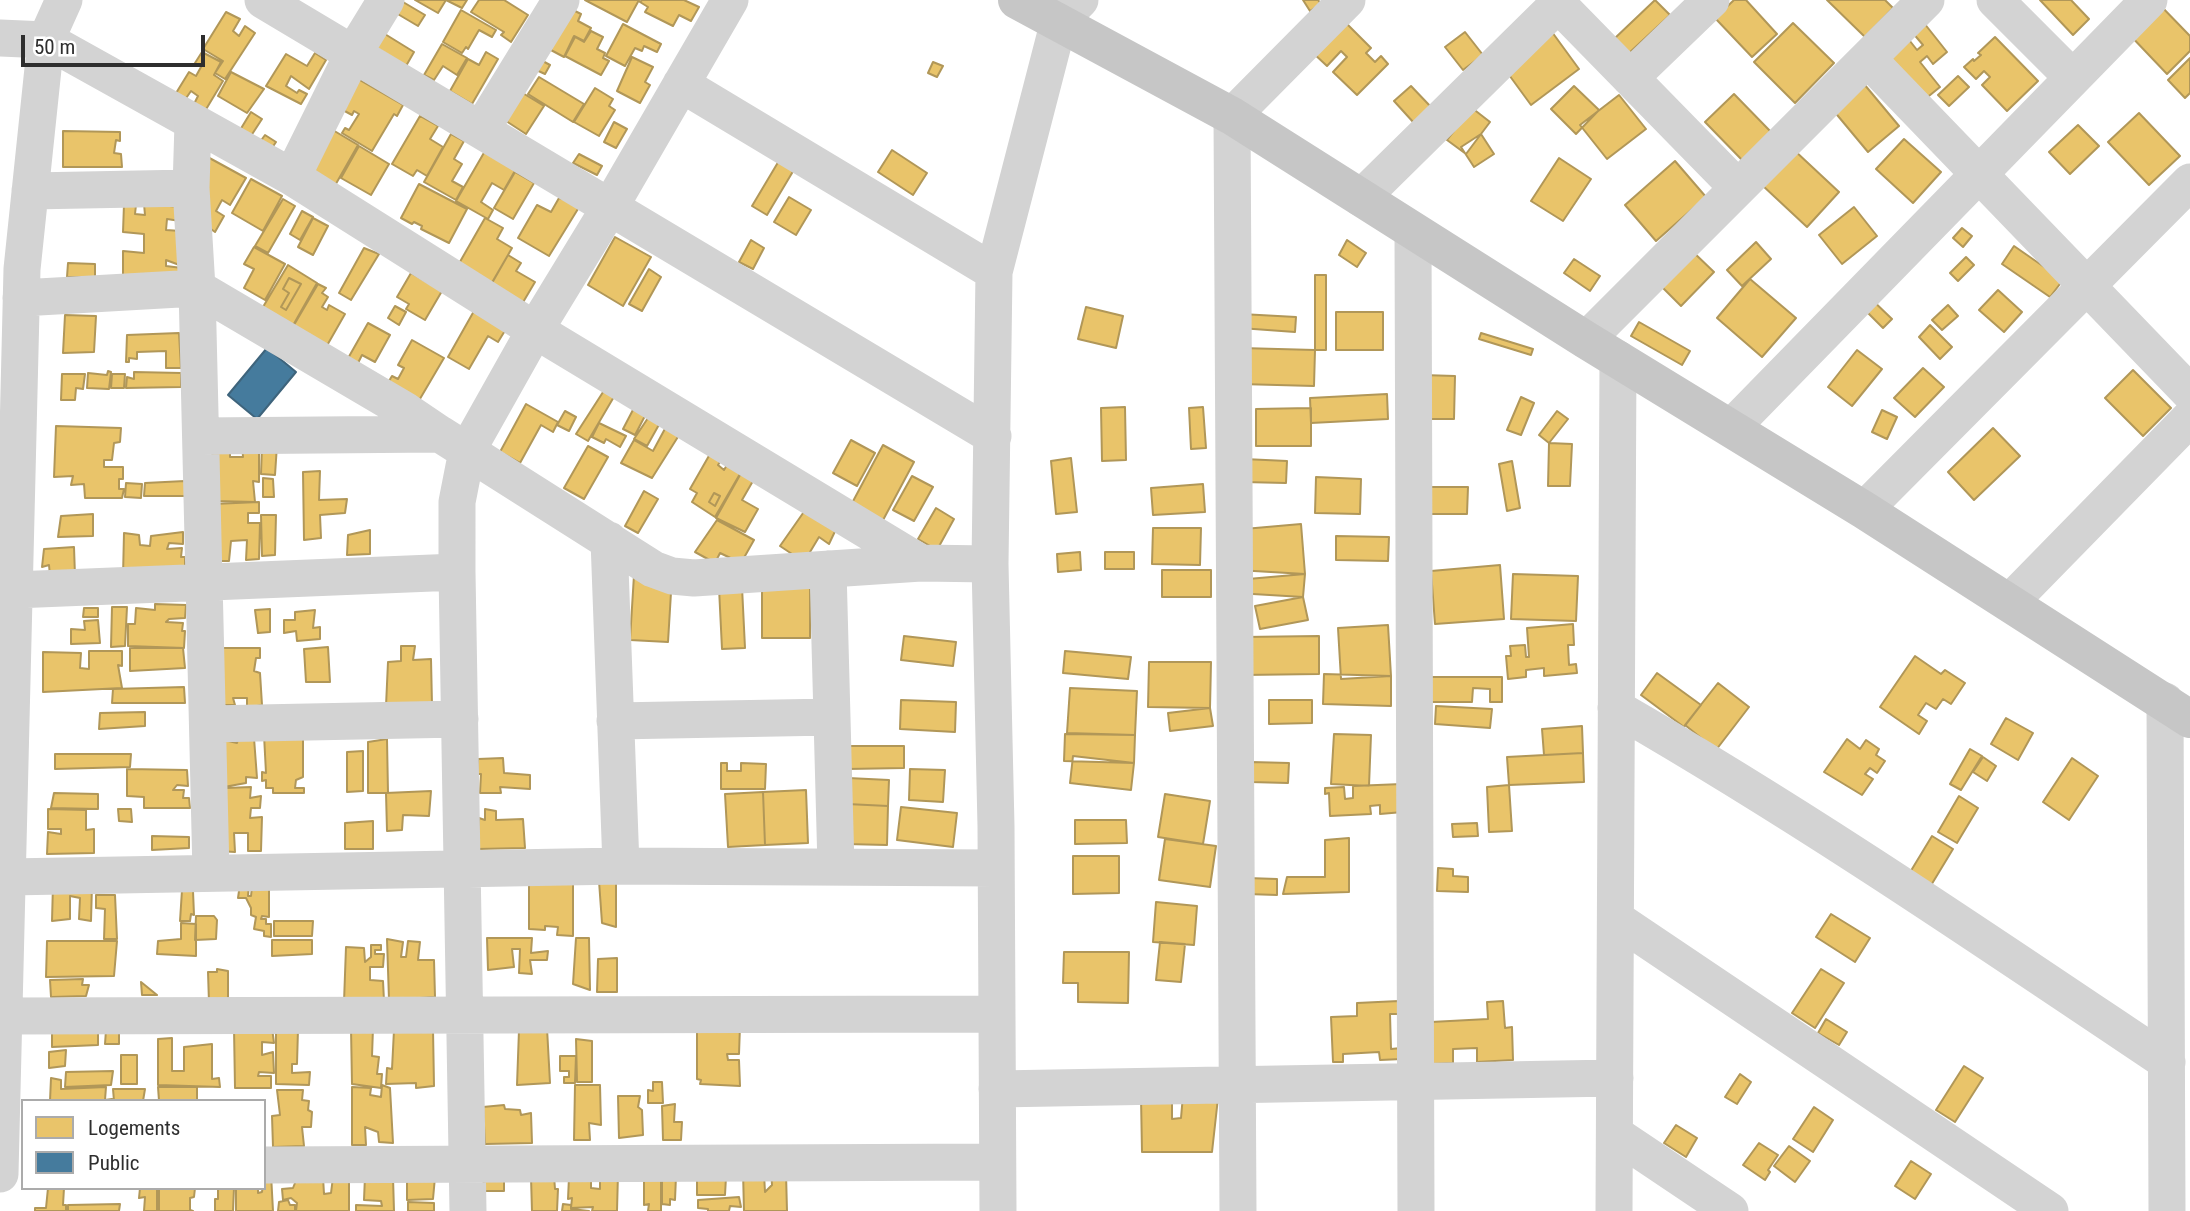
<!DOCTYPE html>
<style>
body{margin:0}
#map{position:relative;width:2190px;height:1211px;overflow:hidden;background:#fff;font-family:"Roboto Condensed",sans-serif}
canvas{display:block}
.legend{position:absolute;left:21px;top:1099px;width:245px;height:91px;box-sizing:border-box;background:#fff;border:2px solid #ababab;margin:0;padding:9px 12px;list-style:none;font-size:21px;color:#2e2e2e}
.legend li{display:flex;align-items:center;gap:14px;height:35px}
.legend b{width:35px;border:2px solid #ababab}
.scale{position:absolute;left:21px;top:35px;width:184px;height:32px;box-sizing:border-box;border:4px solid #2e2e2e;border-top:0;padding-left:9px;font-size:21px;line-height:24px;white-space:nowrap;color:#2e2e2e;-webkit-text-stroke:5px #fff;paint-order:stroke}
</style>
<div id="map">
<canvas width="2190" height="1211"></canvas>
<ul class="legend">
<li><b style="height:19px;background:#e9c46a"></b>Logements</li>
<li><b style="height:19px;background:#457b9d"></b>Public</li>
</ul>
<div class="scale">50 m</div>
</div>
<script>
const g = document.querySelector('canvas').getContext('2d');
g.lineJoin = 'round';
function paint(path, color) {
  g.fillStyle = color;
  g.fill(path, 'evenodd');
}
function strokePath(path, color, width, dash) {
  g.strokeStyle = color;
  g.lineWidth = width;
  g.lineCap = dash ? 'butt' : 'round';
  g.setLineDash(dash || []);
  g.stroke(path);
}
const homes = new Path2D(`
 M415,0H467L462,8L446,0L438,13Z
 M479,0H504L528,15L511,42L501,35L504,32L471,12Z
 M585,0H639L627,22Z
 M642,0H684L699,7L691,21L679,15L673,26L645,12L648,7L640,2Z
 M1303,0H1318L1321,4L1310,11Z
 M1655,0L1670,15L1628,54L1614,39Z
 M1734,0H1746L1777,34L1752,57L1715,18Z
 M1827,0H1885L1893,8L1865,37Z
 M2040,0H2071L2089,19L2073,35Z
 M403,2L425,15L418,26L396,13Z
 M2158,3L2190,36V51L2167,74L2127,32Z
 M571,9L581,14L578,21L591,28L584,41L574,36L564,57L549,49Z
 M461,10L496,30L492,37L479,30L468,49L466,47L462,53L443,42Z
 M226,12L240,19L233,31L239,36L245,26L255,33L225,79L215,73L223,61L203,49Z
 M1342,19L1371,48L1366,53L1375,62L1381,56L1388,64L1357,95L1333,72L1347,57L1341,51L1327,66L1311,51Z
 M1793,23L1834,63L1795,103L1754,62Z
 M1924,23L1947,52L1933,64L1927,56L1920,62L1940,87L1919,104L1881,56L1906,36L1917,50L1923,45L1912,32Z
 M623,24L661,44L657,52L644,46L642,51L635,48L625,66L606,56Z
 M380,31L414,52L406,66L372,45Z
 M591,31L603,37L597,49L605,53L603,58L609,61L601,75L565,56L575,37L584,42Z
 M1465,32L1483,55L1463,70L1445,47Z
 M1552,32L1579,69L1531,105L1504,68Z
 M1995,37L2038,81L2007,111L1982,85L1990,77L1984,71L1976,79L1964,67L1973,59L1974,61L1981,55L1978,53Z
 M442,44L467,58L457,75L443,66L434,80L424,75Z
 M202,52L221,62L214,75L223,81L205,111L194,104L198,96L191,91L182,104L173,98L189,72L196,76L201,67L195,63Z
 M486,52L498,59L472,104L450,91L468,59L479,65Z
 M315,53L326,60L309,89L291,76L286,86L297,93L299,90L307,94L301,104L266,86L286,54L307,66Z
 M632,57L653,67L645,82L650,85L640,103L617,91Z
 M2190,58V93L2185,98L2168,80Z
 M539,59L550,65L545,74L534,69Z
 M933,62L943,66L937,77L928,73Z
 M231,72L264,89L247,113L218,96Z
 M1958,76L1969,87L1949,106L1938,95Z
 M539,77L584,104L573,122L528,94Z
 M358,79L403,105L397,116L394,114L372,151L342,133L345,128L349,130L359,114L354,111L352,115L341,109Z
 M1864,84L1899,126L1868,152L1833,110Z
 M1411,86L1431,107L1414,123L1394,101Z
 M1574,86L1599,110L1576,134L1551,109Z
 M595,88L613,99L609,106L615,110L599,136L574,122Z
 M521,92L544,106L526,134L503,119Z
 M1734,94L1772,133L1743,161L1705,122Z
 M1619,95L1646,129L1607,159L1580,125Z
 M1472,108L1490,122L1466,154L1447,140Z
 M251,112L262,119L247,142L237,135Z
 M2139,113L2180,156L2149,185L2108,142Z
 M420,116L438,126L430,139L443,147L427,176L417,170L413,176L392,164Z
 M614,122L627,129L616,148L604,142Z
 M2078,125L2099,146L2070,174L2049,152Z
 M326,126L358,145L333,189L300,170Z
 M63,131L120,132V141L116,140L114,153L121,154L122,167H63Z
 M451,134L464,141L454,159L462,164L452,181L463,187L456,200L424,182Z
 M1481,134L1494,154L1474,167L1461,147Z
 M265,135L276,142L268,154L257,146Z
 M1904,139L1941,172L1913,203L1876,169Z
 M359,146L389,164L371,195L341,178Z
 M892,150L927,173L913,195L878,172Z
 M1794,150L1839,192L1807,227L1762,185Z
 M485,151L516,169L504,190L492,183L481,202L493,210L488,219L456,201Z
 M579,154L602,166L597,175L573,163Z
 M204,155L246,178L230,205L222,200L216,211L224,216L215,232L197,219Z
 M1559,158L1591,179L1563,221L1531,201Z
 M780,159L795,168L767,215L752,206Z
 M1675,161L1706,197L1656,241L1625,205Z
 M515,172L534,183L513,219L494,208Z
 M251,179L282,196L263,231L232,213Z
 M419,184L467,209L449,243L421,229L422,226L414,222L412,224L401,218Z
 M789,197L811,210L796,235L774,222Z
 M559,198L581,204L549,256L518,238L537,205L551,212Z
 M283,199L295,206L268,253L255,246Z
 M124,204L136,205L135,214L145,215L144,204L182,207L180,221L167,219L166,230L181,231L182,266L166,260V266L182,268V284L123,283V251L144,253V234L123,232Z
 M1854,207L1877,236L1842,264L1819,235Z
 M302,211L313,217L300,240L290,234Z
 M313,218L328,226L313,255L298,247Z
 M485,218L503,228L497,239L512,248L488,290L457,267Z
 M1962,228L1972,236L1963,247L1953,238Z
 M615,237L651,257L623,306L588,285Z
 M751,240L764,248L753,269L739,262Z
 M1347,240L1366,253L1357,267L1339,255Z
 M1756,242L1771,259L1742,286L1727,270Z
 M2014,246L2063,280L2050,297L2002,264Z
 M254,247L285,264L265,300L244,288L254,269L244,264Z
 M364,248L379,254L351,300L339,293Z
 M1691,250L1714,272L1681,306L1658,283Z
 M508,255L521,263L516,271L535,282L522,304L490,286Z
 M1966,257L1974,265L1958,281L1950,273Z
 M1574,259L1600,276L1590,291L1564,273Z
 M68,263L95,264V277H67Z
 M288,265L317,283L291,329L260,312ZM289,278L301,284L286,310L281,307L289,293L283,289Z
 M649,269L661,277L642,311L629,304Z
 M411,273L442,291L425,320L406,309L409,304L397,297Z
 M1315,275H1326V350H1315Z
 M289,278L301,284L286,310L281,307L289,293L283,289Z
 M1750,279L1796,318L1762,357L1717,318Z
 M318,284L326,288L322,293L328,297L322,307L327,310L329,305L345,314L325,349L291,330Z
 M1998,290L2022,312L2004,332L1979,310Z
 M1867,295L1892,319L1883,328L1859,304Z
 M1948,305L1958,316L1942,330L1932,320Z
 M395,306L406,312L399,325L388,318Z
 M1086,307L1123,316L1116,348L1078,339Z
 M474,311L506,329L498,342L488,336L469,369L448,357Z
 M1336,312H1383V350H1336Z
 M1241,314L1296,317L1295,332L1240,328Z
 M65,315L96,316L94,352L63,353Z
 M1639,322L1690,351L1682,365L1631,336Z
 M368,323L390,335L375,362L362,355L357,365L347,360Z
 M1930,325L1952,347L1940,359L1919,337Z
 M179,333L181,368H166V351L137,352V359L129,358V362H126L127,335Z
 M1481,333L1533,349L1531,355L1479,339Z
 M412,340L444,358L414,409L383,391L392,376L398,379L404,368L398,365Z
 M1241,348L1315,350L1314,386L1240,384Z
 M1857,350L1882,369L1852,406L1828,387Z
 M1923,368L1944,387L1915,417L1894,398Z
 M2133,370L2171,408L2143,436L2105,398Z
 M108,371L111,372L109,389L87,388L88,373L107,375Z
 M134,372L181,373V387L126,388L127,377L134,379Z
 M62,374H85L83,389L76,388L75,400H61Z
 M112,374H125L124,388H111Z
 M1422,375L1455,376L1454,419H1421Z
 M605,389L615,395L588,441L576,434Z
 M1387,394L1388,419L1311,423L1310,398Z
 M1521,397L1534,403L1521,435L1507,430Z
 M526,404L558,422L553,432L541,425L520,463L500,452Z
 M635,406L647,412L635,435L623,429Z
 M1125,407L1126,460L1102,461L1101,408Z
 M1203,407L1206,448L1191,449L1189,408Z
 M1311,408V446H1256V409Z
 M1882,410L1897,417L1887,439L1872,432Z
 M565,411L576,417L569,431L557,425Z
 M1557,411L1568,419L1549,443L1539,435Z
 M665,414L647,446L634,439L650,415Z
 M599,423L626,436L620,447L606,439L604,443L592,437Z
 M667,425L681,432L652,478L621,463L634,440L653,451Z
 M56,426L121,428L120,442L114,443L112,460H104V467H123V479H119V489H124L122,498H85L84,484L71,485L73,476L54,477Z
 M1993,428L2020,456L1974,500L1948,472Z
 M851,440L875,453L857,486L833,473Z
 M242,442L259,443V482L253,481L255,502L214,501L212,444L230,443V457H243Z
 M1549,443L1572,444L1570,486H1548Z
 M262,445H277L275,475L261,474Z
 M883,445L914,462L882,522L851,505Z
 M588,446L608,457L584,499L564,488Z
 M714,447L725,454L718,465L724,470L731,458L744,467L715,517L692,502L697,493L690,489ZM714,493L720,496L715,506L709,502Z
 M1071,458L1077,512L1056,514L1051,461Z
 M1244,459L1287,461L1286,483L1243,482Z
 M1512,461L1520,508L1507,511L1499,464Z
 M745,466L757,474L742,500L758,509L745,532L716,518Z
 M320,471L319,500L347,499L345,513L320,515L321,538L304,540L303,472Z
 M912,476L933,487L914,521L893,510Z
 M1316,477L1361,479L1360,514L1315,513Z
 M263,478L273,479L274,497H263Z
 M185,481V496H144L145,483Z
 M126,483L142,484L141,498L125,497Z
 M1203,484L1205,512L1153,515L1151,488Z
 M1427,487H1468L1467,514H1426Z
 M644,491L658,499L638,533L625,526Z
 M714,493L720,496L715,506L709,502Z
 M259,502V513H248V523H260L259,559L246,560L247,540L231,541L229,561H212L213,504Z
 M808,506L838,525L829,544L819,537L804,562L780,546Z
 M936,508L954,519L937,550L918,539Z
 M93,514V536L58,537L61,516Z
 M261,515H276L275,555L262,556Z
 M717,520L754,540L741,563L720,553L715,563L695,552Z
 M1301,524L1305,574L1248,579L1244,529Z
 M1153,528H1201L1200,565L1152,564Z
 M370,530V554L347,555L348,535Z
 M183,532V544L169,543L167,549L182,548L181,557H185V574L123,576L124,533L139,535L140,545L150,546L151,536Z
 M1336,536L1389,537L1388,561L1336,560Z
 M74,547L75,576H50L49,565L42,567L44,549Z
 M1080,552L1081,570L1058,572L1057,554Z
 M1105,552H1134V569H1105Z
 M1500,565L1504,619L1435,624L1431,571Z
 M1162,570H1211V597H1162Z
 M1237,570L1305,574L1303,597L1236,593Z
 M1513,574L1578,576L1576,621L1511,619Z
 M634,575L672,576L668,642L630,640Z
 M742,587L745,648L722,649L719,588Z
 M762,587H810V638H762Z
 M1303,597L1308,620L1260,629L1255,606Z
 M155,604L186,605L185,618L169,619L166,622L183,623L182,631H185L184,648L128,646V624H135L136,608L155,610Z
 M112,607H127L125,646L111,647Z
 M84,608H98V617H83Z
 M270,609V632L258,633L255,610Z
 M315,610L313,628L320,627V639L297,641L296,631L284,633V620H295V612Z
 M98,620L100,643L71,644V629L85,630L84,621Z
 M1573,624L1574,645H1568L1569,665L1576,664L1577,673L1544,676V668L1526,670V677L1508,679L1506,656H1511L1510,646L1525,645L1526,657H1529L1527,628Z
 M1388,625L1391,676L1341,679L1338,628Z
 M904,636L956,642L953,666L901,660Z
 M1319,636V674L1243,675V637Z
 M401,646H415L413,660L431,659L432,705L386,706L388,662L401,661Z
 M328,647L330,682H306L304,649Z
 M130,648H183L185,668L130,671Z
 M219,648H260V658H256L254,671L260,673L262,705L247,708V698H233L235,705H213Z
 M89,651H122V666L118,665L122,688L43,692V652L81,653L80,668L89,669Z
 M1065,651L1131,657L1128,679L1063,673Z
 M1915,656L1941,674L1945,670L1965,683L1951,704L1943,699L1936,709L1926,703L1918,715L1927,721L1919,734L1880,707Z
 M1149,662H1211L1210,708L1148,707Z
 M1657,673L1701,705L1684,727L1641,695Z
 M1324,674L1391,676V706L1323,704Z
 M1424,677H1502V702H1490V689L1473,688L1472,702H1424Z
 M1718,683L1749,707L1716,750L1685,725Z
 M184,687L185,703H112L113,689Z
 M1070,688L1137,691L1135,735L1067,733Z
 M901,700L956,702L955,732L900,729Z
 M1269,700H1312V723L1269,724Z
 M1436,706L1492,709L1490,728L1435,724Z
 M1210,708L1213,726L1170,731L1168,713Z
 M145,712V726L99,729L100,713Z
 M2006,718L2033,733L2018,760L1991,744Z
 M1582,726L1583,753L1544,755L1542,729Z
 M303,734V777L296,780L295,788H304V793H273V788H266V780L262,781V772L266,773L264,735Z
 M1065,734L1135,735L1134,763L1064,761Z
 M1334,734L1371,735L1369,786L1331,784Z
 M215,738L237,743L238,739L254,738L257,778L246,777V783L224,787Z
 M387,739L388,793H368V742Z
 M1847,739L1860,749L1866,740L1879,749L1876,755L1885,761L1877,773L1870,768L1865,774L1873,779L1862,795L1824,772Z
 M847,746H904V768L847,769Z
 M1970,749L1982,756L1961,790L1950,784Z
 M363,751V791L347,792V752Z
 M1583,753L1584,782L1509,785L1507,757Z
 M55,754H131L130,767L55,769Z
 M1073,756L1134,763L1131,790L1070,783Z
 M1983,757L1996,766L1987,781L1973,772Z
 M503,758L504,773L530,775V789L500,787L501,793H480L481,774H477L478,759Z
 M2072,758L2098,776L2069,820L2043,802Z
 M1251,762L1289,763L1288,783L1250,782Z
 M721,763H727V771H741V763L766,764L765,789H721Z
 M127,769L187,770L188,786L177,785L173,790H184L183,798H189L190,808H144V797L127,796Z
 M910,769L945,770L943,802L909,800Z
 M848,778L889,780L888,806L847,804Z
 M1402,784L1403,812L1380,814V805L1370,806L1371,814L1330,816L1329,793L1325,794V788L1344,787L1345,799L1353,798V786Z
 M1509,785L1512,831L1489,832L1487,787Z
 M251,787L250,798L261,796L260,808H251L250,818L262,817L261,851H248V833H234L235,852L219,851L226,788Z
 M806,790L808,843L765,845L763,792Z
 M431,791L429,816L403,815L402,830L387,831L386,793Z
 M763,792L765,845L728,847L725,794Z
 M54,793L98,794V809L51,808Z
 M1165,794L1210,801L1203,844L1158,837Z
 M1959,796L1978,808L1957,843L1938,832Z
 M847,804L888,806L887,845L846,844Z
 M901,807L957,813L953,847L897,840Z
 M48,809L86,810V830L94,829V853L47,854L48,832L61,834V829H48Z
 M118,809H131L132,822L119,821Z
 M485,809L496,811V820L523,819L525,848L477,849L479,818L485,820Z
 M1075,820H1126L1127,843L1075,844Z
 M373,821V849H345V823Z
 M1477,823L1478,836L1453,837L1452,824Z
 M152,836L189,837V848L152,850Z
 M1932,836L1953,849L1930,887L1909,874Z
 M1349,838V892L1283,894L1287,877H1325V840Z
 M1165,839L1216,846L1210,887L1159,880Z
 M1073,856H1119V893L1073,894Z
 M1438,868L1453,869V876L1468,877V892L1437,891Z
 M1247,878L1277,879V895L1247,894Z
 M529,881L573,882V936L557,935L558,927L545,926V930L529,929Z
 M599,881L616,882V927L602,923Z
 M53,884L92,885L91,921L79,919L80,898L70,896V919L52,921Z
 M240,884H249L248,896H251L252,887L269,886V917L262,916L261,919H266V924H271V937L264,936V931L254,929L256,917L251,915V908L246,898H238Z
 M182,890L193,891L194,915L191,914L190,921H180Z
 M96,895H115L117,939H104L105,909L96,908Z
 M1156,902L1197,906L1194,945L1153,942Z
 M1831,914L1870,938L1855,962L1816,937Z
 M196,916H214L217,920L216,939L195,940Z
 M274,921H313L312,936H274Z
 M181,923L196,924V956L157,954L158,941L181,939Z
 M487,938H532L531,953L548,951L547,960H530L532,974L519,973L520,949H512L514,967L488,970Z
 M576,938H589L590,990L573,984Z
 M387,939L403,942L401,957H406L408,941L420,942L418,960H434L435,997L389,1000Z
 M272,940H312V954L272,956Z
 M47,941H117L114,976L46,977Z
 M1160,942L1185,944L1181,982L1156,980Z
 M371,945H381V950H375V954H384L383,967H370V980L383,981L384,1001L344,1002L346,947L364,948L365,962L371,957Z
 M1064,952H1129L1128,1003L1078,1002V983H1063Z
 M617,958V992H597L598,959Z
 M217,969L228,971V1003H209L208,972H217Z
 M1821,969L1844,983L1815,1028L1792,1013Z
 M83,979L82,985H89L86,996L51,997L50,980Z
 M141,982L157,995H142Z
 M1399,1001L1400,1014H1390L1391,1049L1401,1048L1402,1059L1380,1060L1379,1052L1343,1054V1062H1333L1331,1017L1357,1016V1003Z
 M1503,1001L1505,1028L1512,1027L1513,1060L1477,1062V1048L1453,1049V1063L1433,1064L1431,1022L1488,1019L1487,1002Z
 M1826,1019L1847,1032L1839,1045L1818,1033Z
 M740,1026L739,1054H727L728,1060H739L740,1086L700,1084L701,1080L697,1079V1028Z
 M234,1028H272L274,1043L262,1042V1055L273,1052L274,1073L259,1072L258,1076H271V1088H235Z
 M351,1028H373L372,1056L379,1057L377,1074H382L381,1088L352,1084Z
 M547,1028L550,1083L517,1085L519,1030Z
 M276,1029H298L297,1064H292V1073L310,1072L309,1085L276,1084Z
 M433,1029L434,1086L416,1088V1083L386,1084L387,1068L392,1069L394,1030Z
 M106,1030H119V1044H105Z
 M52,1031H98V1045L52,1047Z
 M172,1038V1071H184V1047L212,1044V1079L219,1078L220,1087L158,1085V1039Z
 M576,1039L592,1041V1082H577Z
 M66,1050L65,1066L49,1068V1052Z
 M121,1055H137V1084H121Z
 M560,1056H576L575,1083H564V1077H569V1071H560Z
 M1964,1066L1983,1078L1955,1122L1936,1110Z
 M113,1071L111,1085L65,1087L66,1072Z
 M1740,1074L1751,1082L1737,1104L1725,1097Z
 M51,1078L61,1080V1089L106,1087L105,1100L112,1099V1101H50Z
 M653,1082H662L663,1103H648V1090L653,1091Z
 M382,1085L390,1088L393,1143L379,1142L378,1132L365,1127L366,1145H352V1087L371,1088L370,1095L381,1097Z
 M575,1085H600L601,1125L589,1123L590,1140H574Z
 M158,1087H197V1101H159Z
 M113,1089H145L143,1101H114Z
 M277,1090H303L302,1100L309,1101L308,1110L312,1112L311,1127H302L304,1146L273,1147L272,1116L280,1115Z
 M1183,1095L1218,1098L1212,1152H1142L1141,1097L1172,1096V1119L1181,1118Z
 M618,1096H640L638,1107L642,1110L643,1135L619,1138Z
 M675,1104L674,1122H682L681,1140H663L662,1106Z
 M504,1105L505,1109L520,1110L521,1115L531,1113L532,1143L485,1144L483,1107Z
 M1814,1107L1833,1120L1813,1152L1793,1139Z
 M1676,1125L1697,1138L1686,1157L1664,1143Z
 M1759,1143L1778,1155L1768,1170L1770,1172L1765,1180L1743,1165Z
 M1789,1146L1810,1161L1795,1182L1774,1166Z
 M1911,1161L1931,1174L1915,1199L1895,1186Z
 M771,1170L786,1173L787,1211H744L743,1171L764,1174L765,1192L772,1185Z
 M600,1172L618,1173L617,1211H592L593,1207L571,1208L572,1198L568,1199L569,1177L591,1176V1188L600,1189Z
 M264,1174H271L273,1211H236V1188H258V1193L262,1192Z
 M661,1174V1211H648L649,1204L644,1205V1175Z
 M484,1175L504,1176V1191H483Z
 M662,1175L676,1176L675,1200L670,1199V1205L662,1204Z
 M697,1175L726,1177L725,1195H697Z
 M365,1176L393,1177L394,1211H356V1205L382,1206L381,1201L364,1200Z
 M407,1176L435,1177L433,1199L407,1200Z
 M554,1176L555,1189H558L557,1211H532L531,1177Z
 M323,1177L324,1194L331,1193L333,1177L349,1178V1211H296L297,1203L291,1198L283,1200L282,1189L293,1188L297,1178Z
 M48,1188H64L63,1205H66V1211H35V1208H46Z
 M140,1188H157V1211H144L145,1197L139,1198Z
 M159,1188H195L194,1197L190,1198V1210L193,1211H159Z
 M218,1188H234L233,1211H215V1199H218Z
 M739,1197L741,1207L730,1206L729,1211H708V1209L698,1208V1200Z
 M288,1200L290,1205H295V1211H278L279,1202Z
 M408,1202L434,1203V1211H408Z
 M120,1204L119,1211H68V1205Z
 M563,1204L571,1205V1209L589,1211H562Z`);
const public = new Path2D(`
 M267,348L296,372L257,419L228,395Z`);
const minor = new Path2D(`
 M263,0L993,436
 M1554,0L1738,188
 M1995,0L2073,78
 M0,38L46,40L292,177L535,330L921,563L990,564
 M1868,59L2190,393
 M1630,78L1711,0
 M681,84L994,272
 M193,123L191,188L197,288L211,873
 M481,130L561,0
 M292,177L353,54L386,0
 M30,191L191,188
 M1361,198L1558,4
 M1413,232L1416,1211
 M21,298L197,288L406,411L440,434
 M1586,340L1926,0
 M1731,428L2149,0
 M201,436L440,434L653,569L672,576L694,578L921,563
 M1864,510L2190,182
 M609,540L621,866
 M828,569L836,867
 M14,590L457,572
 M2010,602L2190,418
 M2165,701L2167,1211
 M1616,708C1805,817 1985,940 2167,1062
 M615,721L832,717
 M208,724L460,719
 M8,877L621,866L996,868
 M1616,919L2050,1211
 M5,1016L997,1014
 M997,1089L1615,1078
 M1615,1134L1730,1211
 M264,1165L997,1162
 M0,1174L22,269L46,40L64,0
 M468,1211L457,572V502L467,451L535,330L610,207L730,0
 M998,1211L996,826L990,564L994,272L1059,21L1080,0
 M1238,1211L1232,116L1347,0
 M1614,1211L1618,359`);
const major = new Path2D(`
 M1017,0L1232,116L1586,340L1864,510L2190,719`);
paint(homes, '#e9c46a');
strokePath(homes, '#b19758', 2);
paint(public, '#457b9d');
strokePath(public, '#3e647c', 2);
strokePath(minor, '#d3d3d3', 37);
strokePath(major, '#c6c6c6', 38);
</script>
